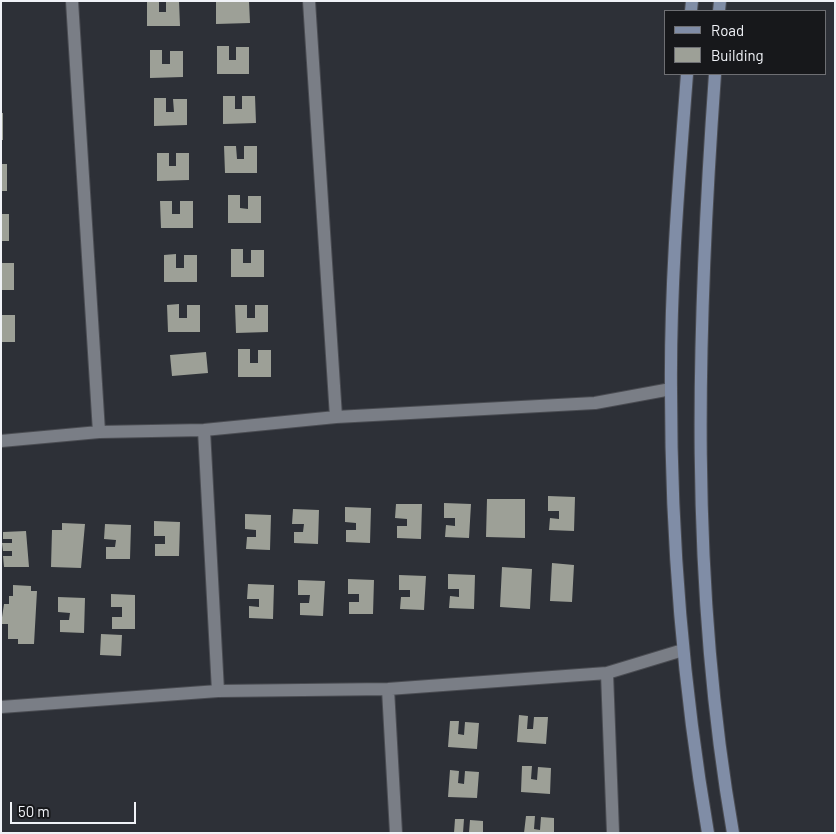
<!DOCTYPE html>
<style>
body{margin:0}
#map{position:relative;width:836px;height:834px;overflow:hidden;background:#2d3037;font-family:Barlow,sans-serif}
canvas{display:block}
.frame{position:absolute;inset:0;border:2px solid #f0f2f7;pointer-events:none}
.legend{position:absolute;left:664px;top:10px;width:162px;height:65px;box-sizing:border-box;background:#17181b;border:1px solid #6e6f73;margin:0;padding:6px 9px;list-style:none;font-size:15px;color:#f0f2f7}
.legend li{display:flex;align-items:center;gap:10px;height:25px}
.legend b{width:25px;border:1px solid #6e6f73}
.scale{position:absolute;left:10px;top:802px;width:126px;height:22px;box-sizing:border-box;border:2px solid #f0f2f7;border-top:0;padding-left:6px;font-size:15px;line-height:18px;white-space:nowrap;color:#f0f2f7;-webkit-text-stroke:4px #17181b;paint-order:stroke}
</style>
<div id="map">
<canvas width="836" height="834"></canvas>
<div class="frame"></div>
<ul class="legend">
<li><b style="height:6px;background:#808da6"></b>Road</li>
<li><b style="height:14px;background:#9da097"></b>Building</li>
</ul>
<div class="scale">50 m</div>
</div>
<script>
const g = document.querySelector('canvas').getContext('2d');
g.lineJoin = 'round';
function paint(path, color) {
  g.fillStyle = color;
  g.fill(path, 'evenodd');
}
function strokePath(path, color, width, dash) {
  g.strokeStyle = color;
  g.lineWidth = width;
  g.lineCap = dash ? 'butt' : 'round';
  g.setLineDash(dash || []);
  g.stroke(path);
}
const building = new Path2D(`
 M147,1H159V12H166V1H179L180,26H147Z
 M216,1H249L250,23L216,24Z
 M217,46H229V60H236V47H249V74H217Z
 M150,50H162V64H170V51H183V77L150,78Z
 M223,96H235V109H242V96H255L256,123L223,124Z
 M154,98H166V112H174L173,99H187V125L154,126Z
 M1,113H3V140H1Z
 M224,146H236L237,159H244V146H257V173H225Z
 M157,153H169V166H176V153H189V180L157,181Z
 M1,164H7V191H1Z
 M228,195H240V208L248,209V196H261V223H228Z
 M160,201H172V214H180V201H193V228H161Z
 M1,214H9V241H1Z
 M231,249H243V263H251V250H264V277H231Z
 M176,254V268H184V255H197V282H164V255Z
 M1,263H14V290H1Z
 M179,304V318H187V305H200V332H168L167,305Z
 M235,305H247V318H255V305H268V332L236,333Z
 M2,315H15V342H1Z
 M238,349H250V363H258V350H271V377H238Z
 M206,352L208,373L172,376L170,355Z
 M548,496L575,497L574,531L549,530L550,518L559,519V511H548Z
 M487,499H525V538L486,537Z
 M444,503L471,504L469,538L445,537L446,525L455,526V518H444Z
 M396,504H422L421,539L397,538V526H407V519L395,518Z
 M345,507L371,508L370,543L346,542V530H356V523L345,522Z
 M293,509L319,510L318,544L294,543V532H303L304,524H292Z
 M245,514L271,515L270,550L246,549L247,537H256V530L245,529Z
 M154,521L180,522L179,556H155V544H165V536H154Z
 M62,523L85,524L81,568L51,567L52,530H62Z
 M105,524L131,525L130,559H106V547H115L116,540L104,539Z
 M26,531L29,567H4L3,556H12V551H3L2,543H12V539H3V532Z
 M552,563L574,565L572,602L550,601Z
 M502,567L532,569L530,609L500,607Z
 M448,574L475,575L474,609L449,608L450,596L459,597V589H448Z
 M399,575L426,576L424,610L400,609L401,597H410V590H399Z
 M348,579L374,580L373,614H349V602H359V594H348Z
 M298,580L325,581L323,616L300,615V603H309L310,595H298Z
 M248,584L274,585L273,619L249,618V606L259,607V599H247Z
 M13,585L31,586V591H37L34,644H18V639H8V624H1L4,604H9V596H13Z
 M111,594L135,595V629H112V617H122V607H111Z
 M58,597L85,598L84,633L60,632V620H69L70,613L58,612Z
 M101,634L122,635L121,656L100,655Z
 M519,715L528,716L527,729H533L534,717H548L546,744L517,742Z
 M450,721H459L458,734L464,735L465,722L479,723L477,749L448,747Z
 M522,766H532L531,779L537,780L538,767L551,768L550,794L521,792Z
 M450,770L459,771L458,783L464,784L465,771L479,772L477,798L448,797Z
 M526,816H535L534,829L540,830L541,817L554,818V833H524Z
 M455,819H464L463,833H454Z
 M470,820L483,821V833H469Z`);
const street = new Path2D(`
 M72,1L99,432
 M309,1L336,417
 M204,430L218,691
 M1,441L99,432L204,430L336,417L595,403L671,389
 M607,673L613,833
 M388,689L396,833
 M1,707L218,691L388,689L607,673L683,650`);
const secondary = new Path2D(`
 M691,11L692,1
 M719,11L720,1
 M687,74C679,179 670,285 671,391C671,538 683,687 708,833
 M715,74C697,327 689,582 733,833`);
paint(building, '#9da097');
strokePath(street, '#4a4c52', 14);
strokePath(secondary, '#4a4c52', 14);
strokePath(street, '#7a7e86', 12);
strokePath(secondary, '#808da6', 12);
</script>
